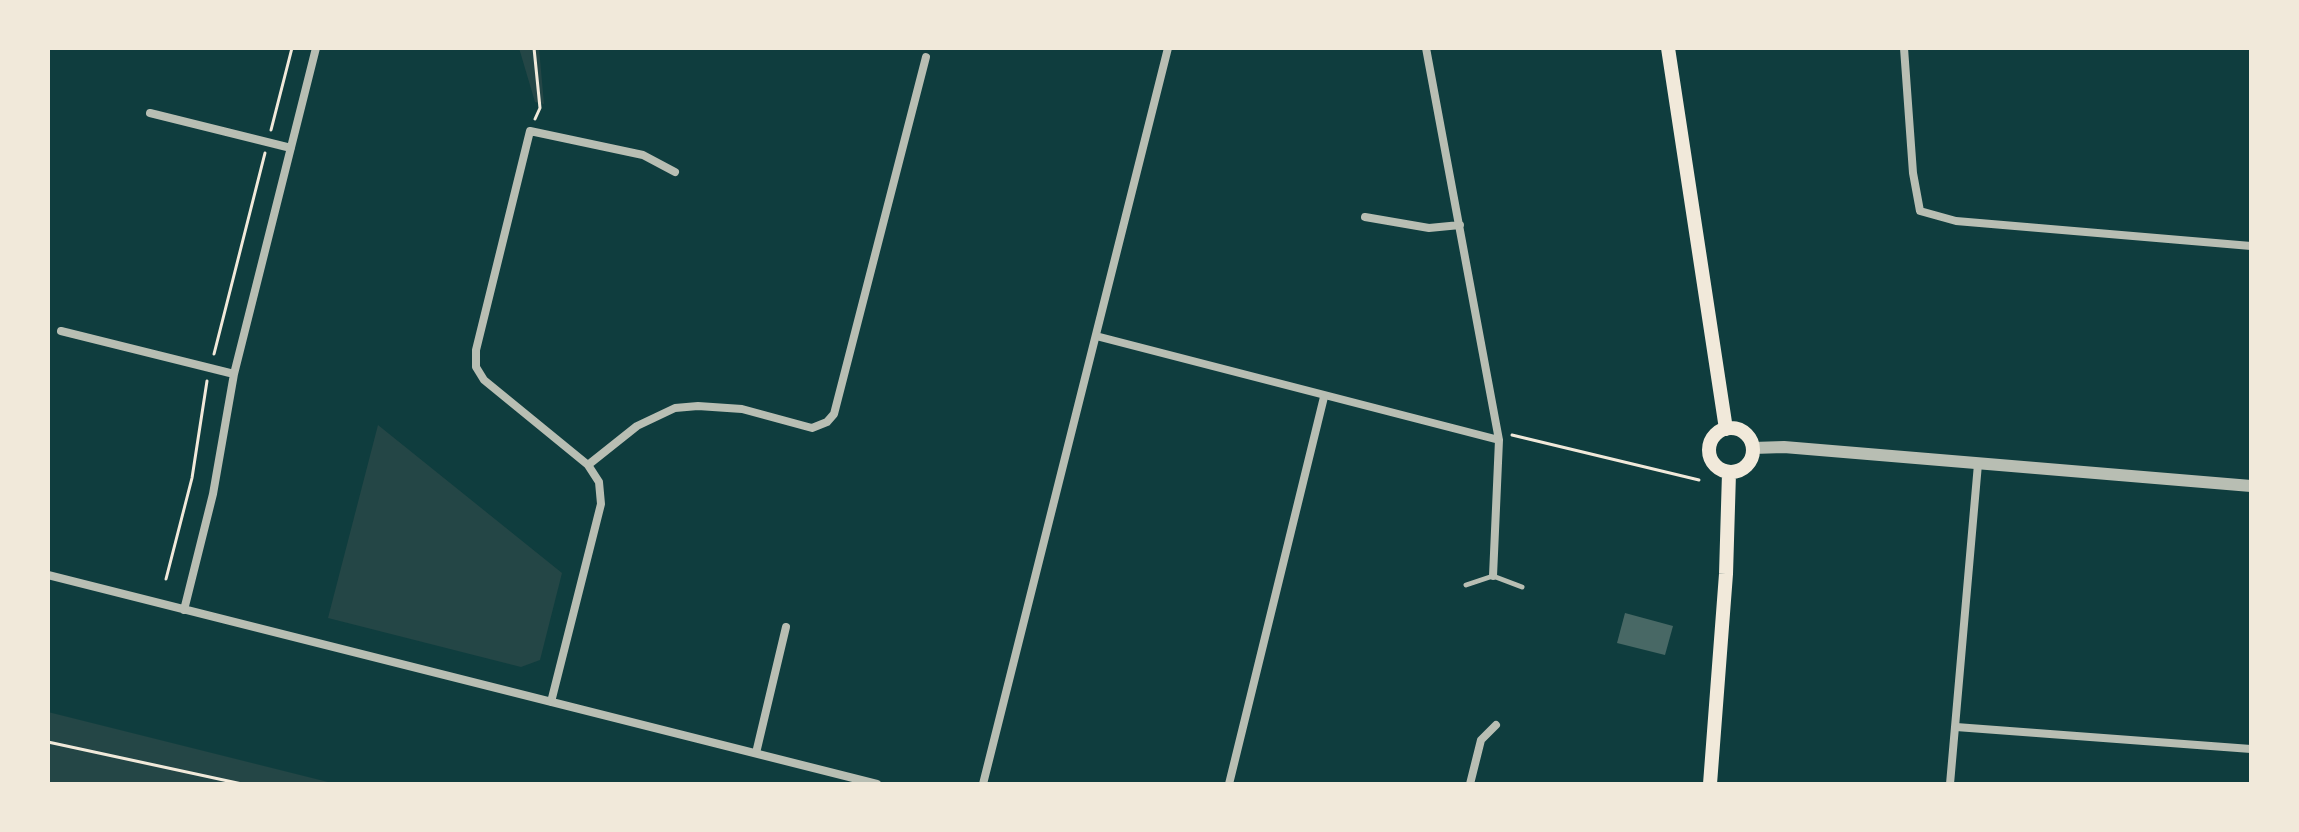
<!DOCTYPE html>
<style>
body{margin:0}
#map{position:relative;width:2299px;height:832px;overflow:hidden;background:#0f3d3e;font-family:"Source Sans 3",sans-serif}
canvas{display:block}
.frame{position:absolute;inset:0;border:50px solid #f1e9da;pointer-events:none}
</style>
<div id="map">
<canvas width="2299" height="832"></canvas>
<div class="frame"></div>
</div>
<script>
const g = document.querySelector('canvas').getContext('2d');
g.lineJoin = 'round';
function paint(path, color) {
  g.fillStyle = color;
  g.fill(path, 'evenodd');
}
function strokePath(path, color, width, dash) {
  g.strokeStyle = color;
  g.lineWidth = width;
  g.lineCap = dash ? 'butt' : 'round';
  g.setLineDash(dash || []);
  g.stroke(path);
}
const green = new Path2D(`
 M519,48H539L544,104L535,102Z
 M378,425L562,573L540,660L521,667L328,618Z
 M48,712L336,784H48Z`);
const building = new Path2D(`
 M1625,613L1673,626L1665,655L1617,643Z`);
const path = new Path2D(`
 M534,48L540,108L535,119
 M271,130L292,48
 M214,354L265,153
 M1512,435L1699,480
 M166,579L192,478L207,381
 M48,742L242,784`);
const service = new Path2D(`
 M1466,585L1493,576L1522,587`);
const minor = new Path2D(`
 M1426,48L1499,440L1493,576
 M1904,48L1913,173L1920,211L1956,221L2251,246
 M150,113L291,148
 M1365,217L1429,228L1460,225
 M61,331L234,374
 M1096,336L1499,440
 M588,465L637,426L675,408L698,406L742,409L812,428L827,422L834,414L926,57
 M48,575L877,784
 M184,610L213,494L234,374L316,48
 M551,702L601,504L599,482L588,465L484,380L476,367V350L530,131L643,155L675,172
 M1956,727L2251,749
 M756,753L786,627
 M983,784L1168,48
 M1229,784L1324,397
 M1470,784L1481,740L1496,725
 M1950,784L1978,464`);
const tertiary = new Path2D(`
 M1753,448L1784,447L2251,486`);
const secondary = new Path2D(`
 M1668,48L1726,429
 M1709 450a22 22 0 1 1 44 0a22 22 0 1 1-44 0Z
 M1710,784L1726,574L1729,473`);
paint(green, '#244646');
paint(building, '#486865');
strokePath(path, '#f1e9da', 3);
strokePath(service, '#b8beb3', 5);
strokePath(minor, '#b8beb3', 8);
strokePath(tertiary, '#b8beb3', 12);
strokePath(secondary, '#f1e9da', 14);
</script>
